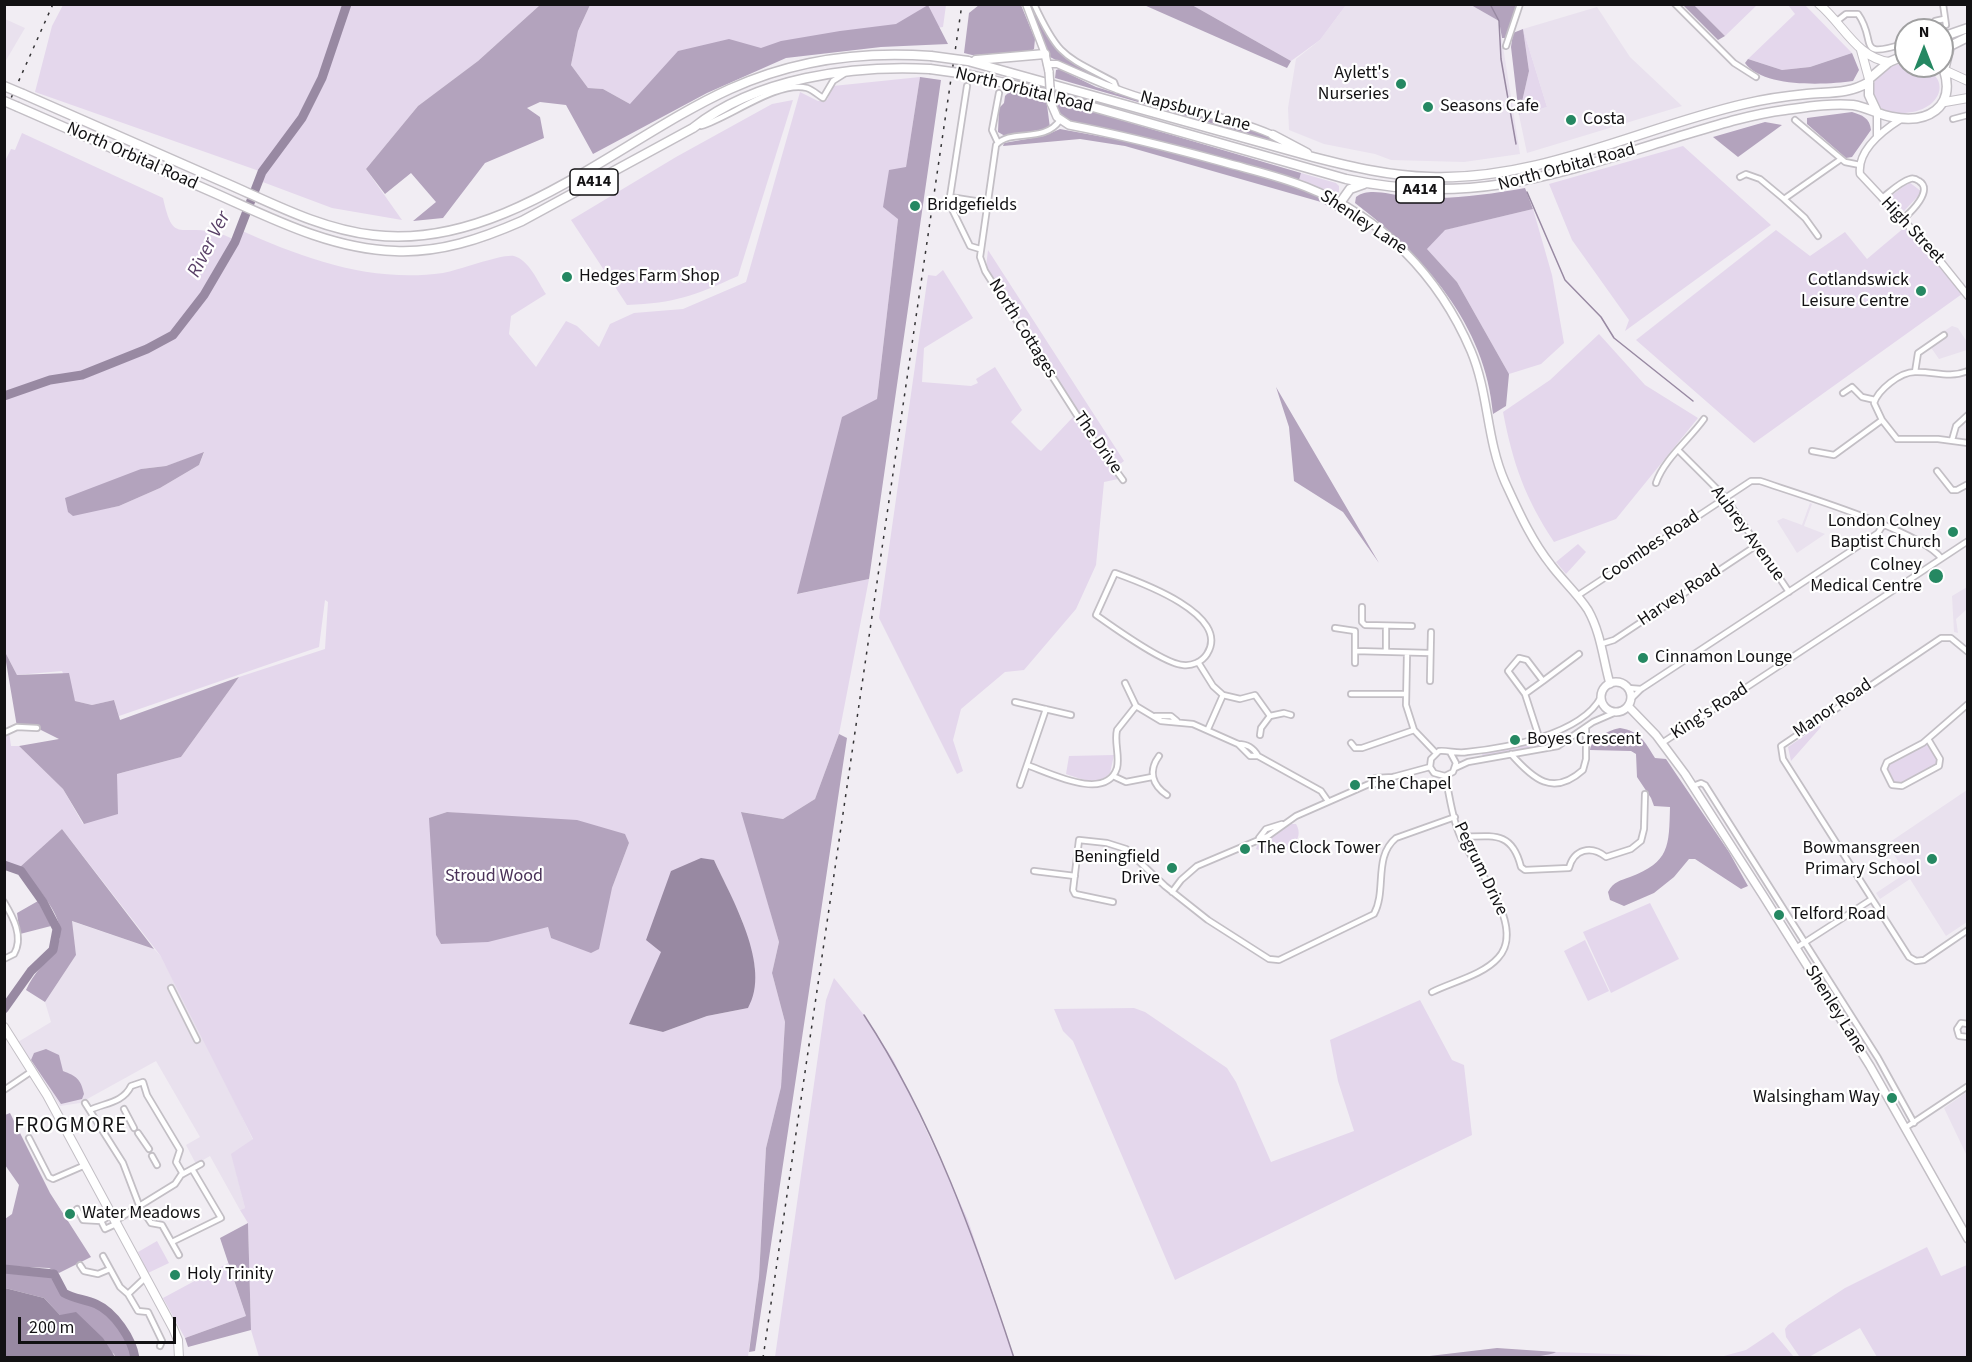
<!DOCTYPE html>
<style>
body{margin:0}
#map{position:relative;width:1972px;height:1362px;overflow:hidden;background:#f1edf3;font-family:"Source Sans 3",sans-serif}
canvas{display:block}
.frame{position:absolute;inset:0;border:6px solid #121113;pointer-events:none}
.north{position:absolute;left:1894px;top:18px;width:60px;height:60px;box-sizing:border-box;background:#fff;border:2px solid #a0a0a1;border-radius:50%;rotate:0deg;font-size:16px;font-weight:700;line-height:24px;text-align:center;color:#121113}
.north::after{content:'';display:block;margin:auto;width:21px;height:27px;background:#258862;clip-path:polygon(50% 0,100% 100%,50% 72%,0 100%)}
.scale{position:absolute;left:18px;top:1317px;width:158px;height:27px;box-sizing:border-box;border:3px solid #121113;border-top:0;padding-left:8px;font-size:18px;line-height:21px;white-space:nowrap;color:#121113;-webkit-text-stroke:4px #fff;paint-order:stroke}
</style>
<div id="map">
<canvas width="1972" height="1362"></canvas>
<div class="frame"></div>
<div class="north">N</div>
<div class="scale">200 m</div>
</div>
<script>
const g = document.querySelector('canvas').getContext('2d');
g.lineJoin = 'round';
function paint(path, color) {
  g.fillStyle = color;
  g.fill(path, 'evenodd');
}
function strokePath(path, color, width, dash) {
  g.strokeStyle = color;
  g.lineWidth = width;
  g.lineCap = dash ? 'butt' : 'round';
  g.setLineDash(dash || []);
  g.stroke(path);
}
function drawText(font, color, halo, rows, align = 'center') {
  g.font = font + ' "Source Sans 3",sans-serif';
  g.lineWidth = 4.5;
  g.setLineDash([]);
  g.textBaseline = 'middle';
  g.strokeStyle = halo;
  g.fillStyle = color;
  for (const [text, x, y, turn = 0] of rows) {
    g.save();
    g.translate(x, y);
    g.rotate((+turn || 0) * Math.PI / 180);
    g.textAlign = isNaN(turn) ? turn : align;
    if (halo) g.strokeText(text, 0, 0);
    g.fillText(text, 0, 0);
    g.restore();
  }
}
const built = new Path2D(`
 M1346,5H1471L1499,21L1520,154L1464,162L1391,160L1375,154L1324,144L1289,130L1288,108L1296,59L1320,40Z
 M1597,7L1630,57L1682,106L1527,153L1519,115L1547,107L1523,29Z
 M5,19L25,28L5,62Z
 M1952,326L1958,328L1967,342V350L1939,359L1927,342Z
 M1810,503L1812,504L1804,526L1825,534L1797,553L1777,521L1783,518L1802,525Z
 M1967,587V609L1956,619L1958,633L1954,632L1952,596Z
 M1967,790V922L1946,936L1910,879L1880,899L1876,893L1906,873L1887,844Z
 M71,921L154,949L160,955L205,1039L253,1140L232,1155L245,1208L240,1210L210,1156L196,1164L186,1145L200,1137L156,1061L80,1103L60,1106L18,1042L51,1022L45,1002L76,955Z
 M1967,1092V1156L1944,1108Z`);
const green = new Path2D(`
 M63,5H540L478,61L418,106L366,169L402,220L332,208L260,181L262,172L35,92L52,26Z
 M590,5H946L943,27L786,48L630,104L603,89L588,88L571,65L578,31Z
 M1192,5H1346L1320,40L1291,61Z
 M1694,5H1757L1725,36Z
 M1788,5H1805L1852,53L1810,67L1782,70L1748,59L1795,14Z
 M1523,29L1547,107L1519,115L1529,71Z
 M1906,64V66C1953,66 1949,110 1905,113C1857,116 1867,62 1906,64Z
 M920,77L898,219L877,399L798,594L869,579L839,734L815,799L783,819L742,812L779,942L772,973L785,1022L781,1087L766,1148L759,1277L748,1357H259L251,1330L248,1223L240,1210L245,1208L231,1154L253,1139L160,955L62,829L20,867L5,863V735L9,732L11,746H19L63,789L83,824L117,774L181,757L239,677L325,649L328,602L325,600L319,647L119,716L114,700L92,705L75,701L62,671L17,675L4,650V163L11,149L15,150L22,133L163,198C173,243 178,225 213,232C221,233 228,237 236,240L240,230C305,259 371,283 443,273C460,270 501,254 514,256C529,260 538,282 546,294L511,316L509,334L536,367L566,321L577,326L599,347L610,324L634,313L683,309L746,282L800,92L818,101L827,100L833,86ZM204,453L199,465L160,488L119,506L80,513L141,469L166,466ZM447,812L492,816L629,843L612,888L551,938L548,927L441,944L436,934L430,818ZM714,860L742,920L755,967L748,1008L707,1016L663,1032L629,1024L662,952Z
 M793,100L738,276C693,296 676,303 627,305L571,220L676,157L772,104Z
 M1683,146L1771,225L1625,331L1629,320L1572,240L1549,184Z
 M1301,173L1336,183L1339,186V192L1333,195L1299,180Z
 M1909,182L1922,192L1904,211L1890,197Z
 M1533,209L1552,275L1564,343L1541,364L1509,374L1457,282L1427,249L1444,230Z
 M1905,227L1962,294L1754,443L1636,340L1776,230L1810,256L1845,232L1867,259Z
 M988,250L1124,461L1116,467L1082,420L1039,351L1042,349L1025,322L1021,324L986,267Z
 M943,270L973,318L924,348L922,382L971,386L978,383L976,379L995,367L1022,410L1011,422L1038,449L1041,451L1073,417L1118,479L1104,482L1096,565L1076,609L1024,670L1005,672L961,709L953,740L963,771L957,774L879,618L928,275L936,276Z
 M1599,334L1645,385L1698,418L1616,519L1554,542C1525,498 1513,464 1503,412L1550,380Z
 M1578,544L1586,552L1566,574L1556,562Z
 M1820,725L1821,727L1791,761L1788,747Z
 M1552,736L1556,743L1548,747L1484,757L1481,753Z
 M1926,744L1931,745L1938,760L1936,767L1902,784L1895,785L1886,770L1887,763Z
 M1114,755L1110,773C1097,787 1082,779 1066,774L1069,756Z
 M1291,824H1296C1306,841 1286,852 1272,855L1256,849L1258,843L1273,837Z
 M1650,903L1679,959L1611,993L1583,932Z
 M1585,940L1609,991L1588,1001L1564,951Z
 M834,978L864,1015L894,1061L968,1220L1014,1357H775L826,1000Z
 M1420,1000L1452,1060L1464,1065L1472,1135L1175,1280L1073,1041L1063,1031L1054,1009L1134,1008L1145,1012L1227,1068L1236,1082L1271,1162L1354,1131L1338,1081L1330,1040Z
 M157,1241L169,1263L148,1273L138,1252Z
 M1927,1247L1941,1276L1967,1265V1357H1877L1860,1328L1809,1357L1799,1356L1786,1337L1785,1329L1788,1325L1845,1288Z
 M228,1263L246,1316L185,1338L163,1298Z
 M1773,1332L1794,1357H1720L1746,1350Z
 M1556,1352L1698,1357L1514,1358Z`);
const forest = new Path2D(`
 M928,5L948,44L881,47L786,58L707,93L593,154L566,105L540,102L527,108L540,117L544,138L485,163L443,218L413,221L436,202L411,173L385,194L366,169L418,106L478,61L540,5H590L578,31L571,65L588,88L603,89L630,104L678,51L729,39L761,48L781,41L840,31L896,24Z
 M979,5H1021L1035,39L1034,49L1029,53L972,55L964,53L969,13Z
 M1144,5H1192L1291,61L1287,68Z
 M1471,5H1518L1507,38H1502L1499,21Z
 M1683,5H1694L1725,36L1718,40Z
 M1036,14C1052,50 1065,61 1100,78L1099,82L1050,57L1034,15Z
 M1523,29L1529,71L1519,115L1511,47L1513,33Z
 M1852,53L1859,70L1853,81C1826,85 1763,88 1745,63L1748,59L1782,70L1810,67Z
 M1059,69L1096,87L1139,100L1211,115L1277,139L1276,142L1055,78L1056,70Z
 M920,77L941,80L869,579L797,594L842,417L877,399L898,219L883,207L889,170L906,167Z
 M1013,88L1046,97L1050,128L1005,136L998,132L999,108L1004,103L1005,96Z
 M1056,101L1301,173L1299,180L1178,146L1068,120L1057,110Z
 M1852,112C1862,115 1870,118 1871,130L1852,157L1846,158L1807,124V118Z
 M1765,122L1782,125L1738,157L1713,137Z
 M1060,129L1153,146L1266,177L1314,194L1357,219L1355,223L1321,202L1125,146L1080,139L1003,146L1004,143L1044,136Z
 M1525,188L1533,209L1445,230L1427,249L1457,282L1509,374L1506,406L1493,414C1486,325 1423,255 1355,203L1356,197C1369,187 1390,195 1405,196C1446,201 1484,195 1525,188Z
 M1276,387L1379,563L1343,512L1294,481L1289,427Z
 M204,452L199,465L160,488L119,506L73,516L68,512L65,498L141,469L166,466Z
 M4,650L17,675L69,673L75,701L92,705L114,700L120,720L239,677L181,757L117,774L118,814L84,824L63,789L19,746L59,739L37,728L17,727Z
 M1620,728C1640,731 1645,742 1655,758L1666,759L1729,852L1748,886L1741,889L1695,859H1689L1674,877L1654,893L1624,906L1610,900L1608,892C1614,881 1620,881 1630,877C1670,862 1669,846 1670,807L1654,806L1651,798L1637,777L1636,754L1631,751L1590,750C1591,739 1609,730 1620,728Z
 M839,734L847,738L755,1351L749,1352L759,1277L766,1148L781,1087L785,1022L772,973L779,942L741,812L783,819L815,799Z
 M447,812L577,820L625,834L629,843L612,888L599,949L591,953L551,938L548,927L488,942L441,944L436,935L429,818Z
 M62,829L154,949L72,921L76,955L45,1002L26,990C34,972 46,963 56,948C73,922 35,886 20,867Z
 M38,901L51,926L20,934L17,913Z
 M46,1049L59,1055L63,1071C76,1076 81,1079 84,1094L82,1099L61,1104L31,1060L34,1053Z
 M10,1113L50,1193L91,1257L59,1273L49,1268L5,1266V1219L12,1214L19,1185L5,1165V1115Z
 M248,1223L251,1330L188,1347L185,1338L246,1316L220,1238Z
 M5,1271L53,1276L62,1295C73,1301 87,1301 98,1308C113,1317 129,1340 132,1357H115L114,1354L60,1315L44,1298L5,1288Z
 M1497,1348L1556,1352C1541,1361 1445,1358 1421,1357Z`);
const water = new Path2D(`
 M701,858L714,860C732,899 772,967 748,1008L707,1016L663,1032L629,1024L661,952L646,940L671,871Z
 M5,1288L44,1298L60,1315L76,1312L103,1338L115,1357H5Z`);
const stream = new Path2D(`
 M1490,4L1499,21L1501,59L1516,144
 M1527,192L1565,280L1601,317L1614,338L1693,401
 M864,1015C933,1120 975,1239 1014,1358`);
const river = new Path2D(`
 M4,396L50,380L82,375L147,349L173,335L204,295L235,242L262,172L302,118L322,78L347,4
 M4,865L21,871L43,902L57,929L53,950L31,971L4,1009
 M4,1269L54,1274L64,1293C74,1299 85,1299 96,1304C114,1312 132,1338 135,1358`);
const minor = new Path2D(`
 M1034,4C1059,58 1064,55 1114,82L1117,90
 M1675,4L1734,63L1756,77
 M1943,4L1946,25
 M1837,21L1846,14H1858C1878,42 1854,60 1906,43
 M1927,30L1935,21L1944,19
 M1506,46L1520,4
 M967,86L949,203L970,246L980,249
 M1953,119L1968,115
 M1060,120C1044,144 1011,128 996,145L980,257L985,271L1087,431L1123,480
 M1795,120L1845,162L1860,165
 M701,126C729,118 778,80 807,88C813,90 818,95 823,98L833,81L844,74
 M998,143L992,130L999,93
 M1740,177L1746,174L1760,179L1784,199L1841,159
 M950,197L988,203
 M1882,198C1890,192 1900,182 1910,179C1913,178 1916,179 1919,181C1934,190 1911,212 1903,219
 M1784,199L1805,218L1818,236
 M1968,371C1948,379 1934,371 1915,372C1900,372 1878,390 1874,403L1882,420L1897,439H1938L1968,443
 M1915,372L1918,353L1944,335
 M1843,393L1852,387L1862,397L1875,400
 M1952,440L1956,426L1968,415
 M1679,451L1725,497L1789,592
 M1812,451L1834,455L1882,420
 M1937,471L1952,490H1957L1968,484
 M1656,483C1664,459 1689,440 1704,419
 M1115,573C1140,582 1232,615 1207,654C1202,662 1192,666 1183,665C1164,664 1113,627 1096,615Z
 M1577,596L1751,481H1760C1798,494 1921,531 1941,558
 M1362,607V622L1365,625L1412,626
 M1335,628L1355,631V663
 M1601,644L1614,640L1757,545
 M1355,651L1430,653
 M1386,652V626
 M1407,653L1406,705L1414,730L1435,752
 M1198,662L1213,686L1223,695L1208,729
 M1430,681L1431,632
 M1543,681L1579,654
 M1125,683L1136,706L1161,721L1193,724L1238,744C1247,744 1253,747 1258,756L1321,791L1328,801
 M1628,688L1641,689
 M1351,694H1405
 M1525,694L1543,681L1527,660L1519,658L1508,671L1525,694L1539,737
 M1223,695L1240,699L1255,695L1270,716
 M1631,699L1641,689L1878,533L1883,525
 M1015,702L1071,715
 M1155,716H1171L1177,721
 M4,733L17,727L37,728
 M1260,735L1261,728L1270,716L1284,713L1291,715
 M1928,739L1940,759L1939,766L1902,786L1892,785L1884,769L1887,762L1923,743L1968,704
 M1351,743L1355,748H1362L1414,730
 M1662,743L1968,541
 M1238,744L1250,756H1258
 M1450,752L1456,763L1453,772L1445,776L1434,773L1430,767L1431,759L1439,751C1448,750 1457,754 1467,752C1506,748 1581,735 1601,697
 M1511,754C1533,779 1553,797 1583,770L1586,759V727
 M1159,756C1148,771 1152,785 1167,795
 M1027,765C1050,773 1106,802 1117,768C1120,756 1114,742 1117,730L1136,706
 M1455,768L1468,762L1558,746L1593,722L1616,712
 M1113,776L1126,782L1152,777
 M1369,784H1383L1393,777
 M1020,785L1046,709
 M1693,786L1701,783L1705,785L1878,1058L1914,1123
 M1461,837C1494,836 1512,831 1521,867L1525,870L1569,868C1574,849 1591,845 1606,857L1631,849L1641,841L1644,829L1645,794
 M1259,838L1266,829L1282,824
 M1034,871L1075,876
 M1172,892L1181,880L1197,866L1268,836L1296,816L1369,784L1375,778L1393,777L1430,767
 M1872,899L1783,759L1781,746L1941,638H1951L1968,652
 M4,902C13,917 24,937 14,954L4,959
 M1113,902L1075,894L1073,890L1079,840L1107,843L1126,849L1165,886L1208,920L1269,959L1279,960L1374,914C1387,890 1373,857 1396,838L1455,817
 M1796,948L1872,899L1909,957L1916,961L1924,960L1968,930
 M171,988L197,1040
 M1432,992C1452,982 1483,975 1498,958C1527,927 1476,869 1461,838C1452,820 1450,796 1445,776
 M1968,1024L1961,1023L1957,1029L1959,1036L1968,1037
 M4,1090L32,1071
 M85,1103L123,1163L139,1205L151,1223L162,1225L179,1255
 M124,1109L134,1128
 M90,1110C104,1103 123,1103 131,1086L143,1082L147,1095L180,1150L176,1162L183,1174
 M1905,1128L1968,1086
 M138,1133L149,1149
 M29,1138L49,1177L53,1179L83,1166
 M152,1156L157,1165
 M77,1209L83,1220L101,1221
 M111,1215L101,1221L105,1229L116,1224
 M115,1221L175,1184L181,1175L201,1164
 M172,1242L221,1218L192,1169
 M103,1256L120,1287L128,1294L138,1311L148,1312L162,1341L160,1346
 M80,1265L84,1271L98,1274L110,1269
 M128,1294L146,1277`);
const tertiary = new Path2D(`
 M1026,4L1045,54
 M1047,64H1057C1091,79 1122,93 1157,102C1197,113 1235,118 1273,135
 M1877,112V136
 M1901,119C1882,131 1857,150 1860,174L1931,250L1968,296`);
const secondary = new Path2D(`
 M1045,54L1049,72
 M1051,103L1057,117L1069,125C1121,135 1172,148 1223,162C1251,170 1279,176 1306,187C1382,217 1439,276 1471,351C1489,394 1486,439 1505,482C1518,510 1531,540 1551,565C1562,580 1578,594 1588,610C1601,633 1603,659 1610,684
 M1601 697a15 15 0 1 1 30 0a15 15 0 1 1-30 0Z
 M1628,706L1656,735L1685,774L1764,897L1870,1066L1968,1239`);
const primary = new Path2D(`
 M1819,4C1843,24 1857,58 1889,62
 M1861,50L1869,79
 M1944,70L1968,81
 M1945,102L1968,98
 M4,1027L47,1095L173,1328L178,1340L179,1358`);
const trunk = new Path2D(`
 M1942,37L1968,28
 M976,60L1045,54
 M968,61L1313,157C1352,167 1390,176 1430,177C1539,181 1640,128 1744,104C1765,99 1786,96 1807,94C1830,92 1849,94 1869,82
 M1944,70L1950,46L1968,37
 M966,74L1026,88L1346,179C1469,206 1555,175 1671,139C1708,128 1746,115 1785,110C1807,107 1831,103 1853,105C1867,107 1879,115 1892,117C1927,124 1956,108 1944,70L1936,66
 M23,94C89,123 155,152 221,181C270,202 319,229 373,235C503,251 618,140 730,89C793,60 863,51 931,56
 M18,107C82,135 146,163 210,191C269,217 329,249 395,251C440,253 481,239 522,221L693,128C756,78 851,65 930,69
 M1877,112L1869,95V79L1889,62L1906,55
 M1273,135L1307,153
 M1340,203L1350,189L1364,184`);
const rail = new Path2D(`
 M4,114L53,4
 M763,1358L962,4`);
const secondaryBridge = new Path2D(`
 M1049,72L1051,103`);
const trunkBridge = new Path2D(`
 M931,56L968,61
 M930,69L966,74
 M4,86L23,94
 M4,101L18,107`);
const markers = [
 [1401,84,6,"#258862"],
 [1428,107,6,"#258862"],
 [1571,120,6,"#258862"],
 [915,206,6,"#258862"],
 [567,277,6,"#258862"],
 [1921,291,6,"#258862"],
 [1953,532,6,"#258862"],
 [1936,576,8,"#258862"],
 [1643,658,6,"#258862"],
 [1515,740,6,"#258862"],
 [1355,785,6,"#258862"],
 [1245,849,6,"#258862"],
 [1932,859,6,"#258862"],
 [1172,868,6,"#258862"],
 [1779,915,6,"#258862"],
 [1892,1098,6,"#258862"],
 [70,1214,6,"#258862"],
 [175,1275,6,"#258862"]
];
const shields = [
 [594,182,48],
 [1420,190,48]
];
const shieldNames = [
 ["A414",594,182],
 ["A414",1420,190]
];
const poiNames = [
 ["Aylett's",1389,74,"right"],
 ["Nurseries",1389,95,"right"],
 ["Seasons Cafe",1440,107],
 ["Costa",1583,120],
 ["Bridgefields",927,206],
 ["Hedges Farm Shop",579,277],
 ["Cotlandswick",1909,281,"right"],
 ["Leisure Centre",1909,302,"right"],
 ["London Colney",1941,522,"right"],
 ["Baptist Church",1941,543,"right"],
 ["Colney",1922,566,"right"],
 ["Medical Centre",1922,587,"right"],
 ["Cinnamon Lounge",1655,658],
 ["Boyes Crescent",1527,740],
 ["The Chapel",1367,785],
 ["The Clock Tower",1257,849],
 ["Bowmansgreen",1920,849,"right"],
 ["Primary School",1920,870,"right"],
 ["Beningfield",1160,858,"right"],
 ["Drive",1160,879,"right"],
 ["Telford Road",1791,915],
 ["Walsingham Way",1880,1098,"right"],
 ["Water Meadows",82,1214],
 ["Holy Trinity",187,1275]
];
const streetNames = [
 ["North Orbital Road",1024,91,14],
 ["Napsbury Lane",1195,112,15],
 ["North Orbital Road",132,157,24],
 ["North Orbital Road",1567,168,-15],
 ["Shenley Lane",1363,223,34],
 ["High Street",1912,231,47],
 ["North Cottages",1022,329,58],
 ["The Drive",1097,443,55],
 ["Aubrey Avenue",1747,534,54],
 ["Coombes Road",1651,547,-34],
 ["Harvey Road",1680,596,-34],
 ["Manor Road",1833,709,-34],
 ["King's Road",1710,712,-33],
 ["Pegrum Drive",1480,869,64],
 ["Shenley Lane",1835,1010,58]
];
const parkNames = [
 ["Stroud Wood",494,877]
];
const waterNames = [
 ["River Ver",210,245,-63]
];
const quarterNames = [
 ["FROGMORE",71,1127]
];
paint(built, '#e9e1ee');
paint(green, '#e4d7ec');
paint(forest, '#b3a3bd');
paint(water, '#9889a2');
strokePath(stream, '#9889a2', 1.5);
strokePath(river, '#9889a2', 9);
strokePath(minor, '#c3bfc5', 8);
strokePath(tertiary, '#c3bfc5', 9);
strokePath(secondary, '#c3bfc5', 10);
strokePath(primary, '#c3bfc5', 10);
strokePath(trunk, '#c3bfc5', 11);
strokePath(minor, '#fff', 4.5);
strokePath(tertiary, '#fff', 6);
strokePath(secondary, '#fff', 7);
strokePath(primary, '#fff', 8);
strokePath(trunk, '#fff', 8);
strokePath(rail, '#343335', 1.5, [3, 6]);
strokePath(secondaryBridge, '#c3bfc5', 10, []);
strokePath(trunkBridge, '#c3bfc5', 11, []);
strokePath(secondaryBridge, '#fff', 7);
strokePath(trunkBridge, '#fff', 8);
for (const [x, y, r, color] of markers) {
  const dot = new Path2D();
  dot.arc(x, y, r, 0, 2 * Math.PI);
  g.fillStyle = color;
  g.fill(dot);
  strokePath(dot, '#fff', 2);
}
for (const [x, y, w] of shields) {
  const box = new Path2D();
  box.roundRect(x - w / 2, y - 13, w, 26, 4.5);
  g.fillStyle = '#fff';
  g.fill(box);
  strokePath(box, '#121113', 1.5);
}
drawText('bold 16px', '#121113', null, shieldNames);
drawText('18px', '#121113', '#fff', poiNames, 'left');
drawText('18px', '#121113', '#fff', streetNames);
drawText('18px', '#4a3258', '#fff', parkNames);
drawText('italic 20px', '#594067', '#fff', waterNames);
g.letterSpacing = '1.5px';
drawText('21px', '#121113', '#fff', quarterNames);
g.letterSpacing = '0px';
</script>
